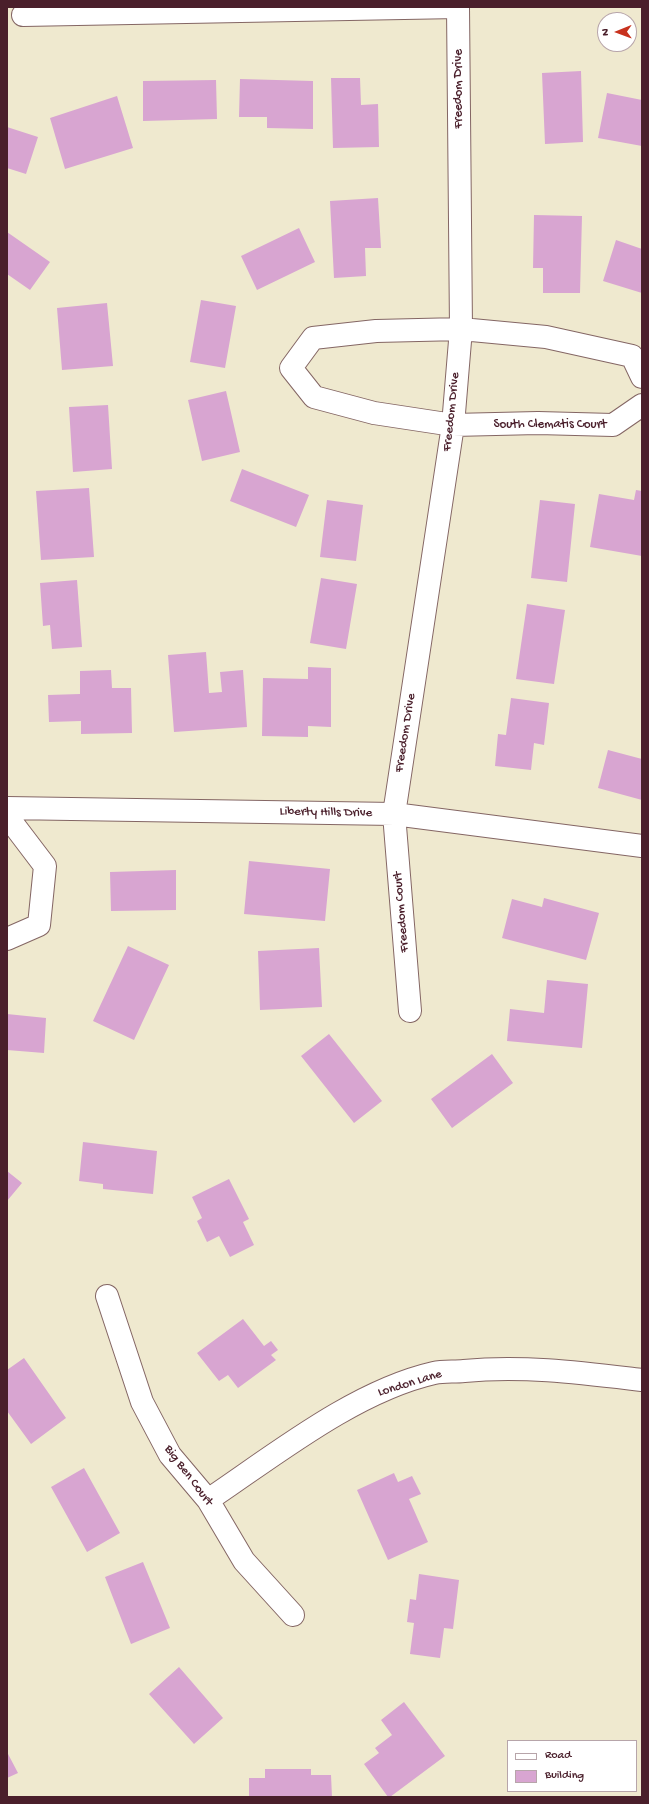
<!DOCTYPE html>
<style>
body{margin:0}
#map{position:relative;width:649px;height:1804px;overflow:hidden;background:#efe9cf;font-family:"Gochi Hand",sans-serif}
canvas{display:block}
.frame{position:absolute;inset:0;border:8px solid #4a1f2b;pointer-events:none}
.legend{position:absolute;left:507px;top:1740px;width:130px;height:52px;box-sizing:border-box;background:#fff;border:1px solid #b7a5aa;margin:0;padding:5px 7px;list-style:none;font-size:12px;color:#4a1f2b}
.legend li{display:flex;align-items:center;gap:8px;height:20px}
.legend b{width:20px;border:1px solid #b7a5aa}
.north{position:absolute;left:597px;top:12px;width:40px;height:40px;box-sizing:border-box;background:#fff;border:1px solid #b7a5aa;border-radius:50%;rotate:269deg;font-size:11px;font-weight:700;line-height:16px;text-align:center;color:#4a1f2b}
.north::after{content:'';display:block;margin:auto;width:14px;height:18px;background:#c8321e;clip-path:polygon(50% 0,100% 100%,50% 72%,0 100%)}
</style>
<div id="map">
<canvas width="649" height="1804"></canvas>
<div class="frame"></div>
<ul class="legend">
<li><b style="height:5px;background:#fff"></b>Road</li>
<li><b style="height:11px;background:#d8a5d1"></b>Building</li>
</ul>
<div class="north">N</div>
</div>
<script>
const g = document.querySelector('canvas').getContext('2d');
g.lineJoin = 'round';
function paint(path, color) {
  g.fillStyle = color;
  g.fill(path, 'evenodd');
}
function strokePath(path, color, width, dash) {
  g.strokeStyle = color;
  g.lineWidth = width;
  g.lineCap = dash ? 'butt' : 'round';
  g.setLineDash(dash || []);
  g.stroke(path);
}
function drawText(font, color, halo, rows, align = 'center') {
  g.font = font + ' "Gochi Hand",sans-serif';
  g.lineWidth = 3;
  g.setLineDash([]);
  g.textBaseline = 'middle';
  g.strokeStyle = halo;
  g.fillStyle = color;
  for (const [text, x, y, turn = 0] of rows) {
    g.save();
    g.translate(x, y);
    g.rotate((+turn || 0) * Math.PI / 180);
    g.textAlign = isNaN(turn) ? turn : align;
    if (halo) g.strokeText(text, 0, 0);
    g.fillText(text, 0, 0);
    g.restore();
  }
}
const building = new Path2D(`
 M581,71L583,142L545,144L542,73Z
 M331,78H360L361,105L378,104L379,147L333,148Z
 M240,79L313,81V129L267,128V117H239Z
 M216,80L217,119L143,121V81Z
 M607,93L642,100V146L598,138Z
 M117,96L133,148L65,169L50,118Z
 M7,127L38,137L26,174L7,168Z
 M378,198L381,248H365L366,276L334,278L330,201Z
 M534,215L582,216L580,293H543V268H533Z
 M299,228L315,262L257,290L241,256Z
 M7,232L50,262L30,290L7,274Z
 M616,240L642,249V293L603,281Z
 M201,300L236,306L225,368L190,362Z
 M107,303L113,366L62,370L57,308Z
 M226,391L240,452L202,461L188,400Z
 M108,405L112,469L73,472L69,407Z
 M242,469L309,495L296,527L230,501Z
 M89,488L94,557L41,560L36,491Z
 M636,490L642,491V556L590,547L599,494L634,500Z
 M327,500L363,505L356,561L320,557Z
 M540,500L575,504L567,582L531,578Z
 M321,578L357,584L346,649L310,643Z
 M77,580L82,647L52,649L50,625L43,626L40,583Z
 M527,604L565,610L554,684L516,679Z
 M206,652L209,693L222,692L220,672L243,670L247,727L174,732L168,655Z
 M308,667L331,668V727L308,726V737L262,736L263,678L308,679Z
 M111,670L112,688H131L132,733L81,734V721L49,722L48,695L80,694V671Z
 M511,698L549,703L544,745L534,743L531,770L495,766L498,734L506,735Z
 M608,750L642,759V800L598,788Z
 M249,861L330,869L325,921L244,914Z
 M176,870V910L111,911L110,872Z
 M544,898L599,913L586,960L502,938L512,899L542,907Z
 M128,946L169,965L134,1040L93,1021Z
 M319,948L322,1007L260,1010L258,951Z
 M547,980L588,984L582,1048L507,1041L510,1009L544,1013Z
 M7,1014L46,1018L44,1053L7,1050Z
 M329,1034L382,1101L354,1123L301,1056Z
 M492,1054L513,1083L452,1128L431,1099Z
 M83,1142L157,1151L153,1194L103,1189V1184L79,1181Z
 M7,1171L22,1183L7,1201Z
 M229,1179L249,1219L243,1222L254,1245L230,1257L219,1236L207,1242L197,1221L202,1218L192,1197Z
 M243,1319L264,1346L271,1341L278,1350L271,1355L276,1360L238,1388L228,1375L219,1381L197,1353Z
 M24,1358L66,1418L31,1444L7,1411V1370Z
 M84,1468L120,1533L87,1552L51,1487Z
 M394,1473L398,1482L412,1476L421,1494L409,1499L428,1542L388,1560L357,1490Z
 M143,1562L170,1628L131,1644L105,1577Z
 M419,1574L459,1580L453,1629L444,1628L440,1658L410,1654L414,1623L407,1622L410,1599L416,1600Z
 M179,1667L223,1718L194,1744L149,1694Z
 M404,1702L445,1756L390,1797H388L364,1764L379,1753L375,1748L392,1735L381,1720Z
 M7,1752L18,1773L7,1778Z
 M265,1769H311V1775H331L332,1797H249V1778H265Z`);
const street = new Path2D(`
 M23,15L458,7
 M642,377L632,356L546,337L461,329L376,331L313,338L291,368L314,397L374,413L453,425L538,423L613,425L642,405
 M7,808L394,814L642,846
 M7,816L45,866L39,925L7,939
 M410,1011L394,814L453,425L461,329L458,7
 M107,1296L142,1402L170,1455L208,1500L244,1561L293,1615
 M208,1500C275,1455 355,1391 434,1373C443,1371 454,1372 464,1371C523,1365 583,1373 642,1380`);
const streetNames = [
 ["Freedom Drive",459,89,-90],
 ["Freedom Drive",452,412,-84],
 ["South Clematis Court",550,425],
 ["Freedom Drive",406,733,-81],
 ["Liberty Hills Drive",326,813,1],
 ["Freedom Court",402,912,-95],
 ["London Lane",410,1384,-17],
 ["Big Ben Court",188,1476,53]
];
paint(building, '#d8a5d1');
strokePath(street, '#846664', 24);
strokePath(street, '#fff', 22);
drawText('13px', '#4a1f2b', '#fff', streetNames);
</script>
